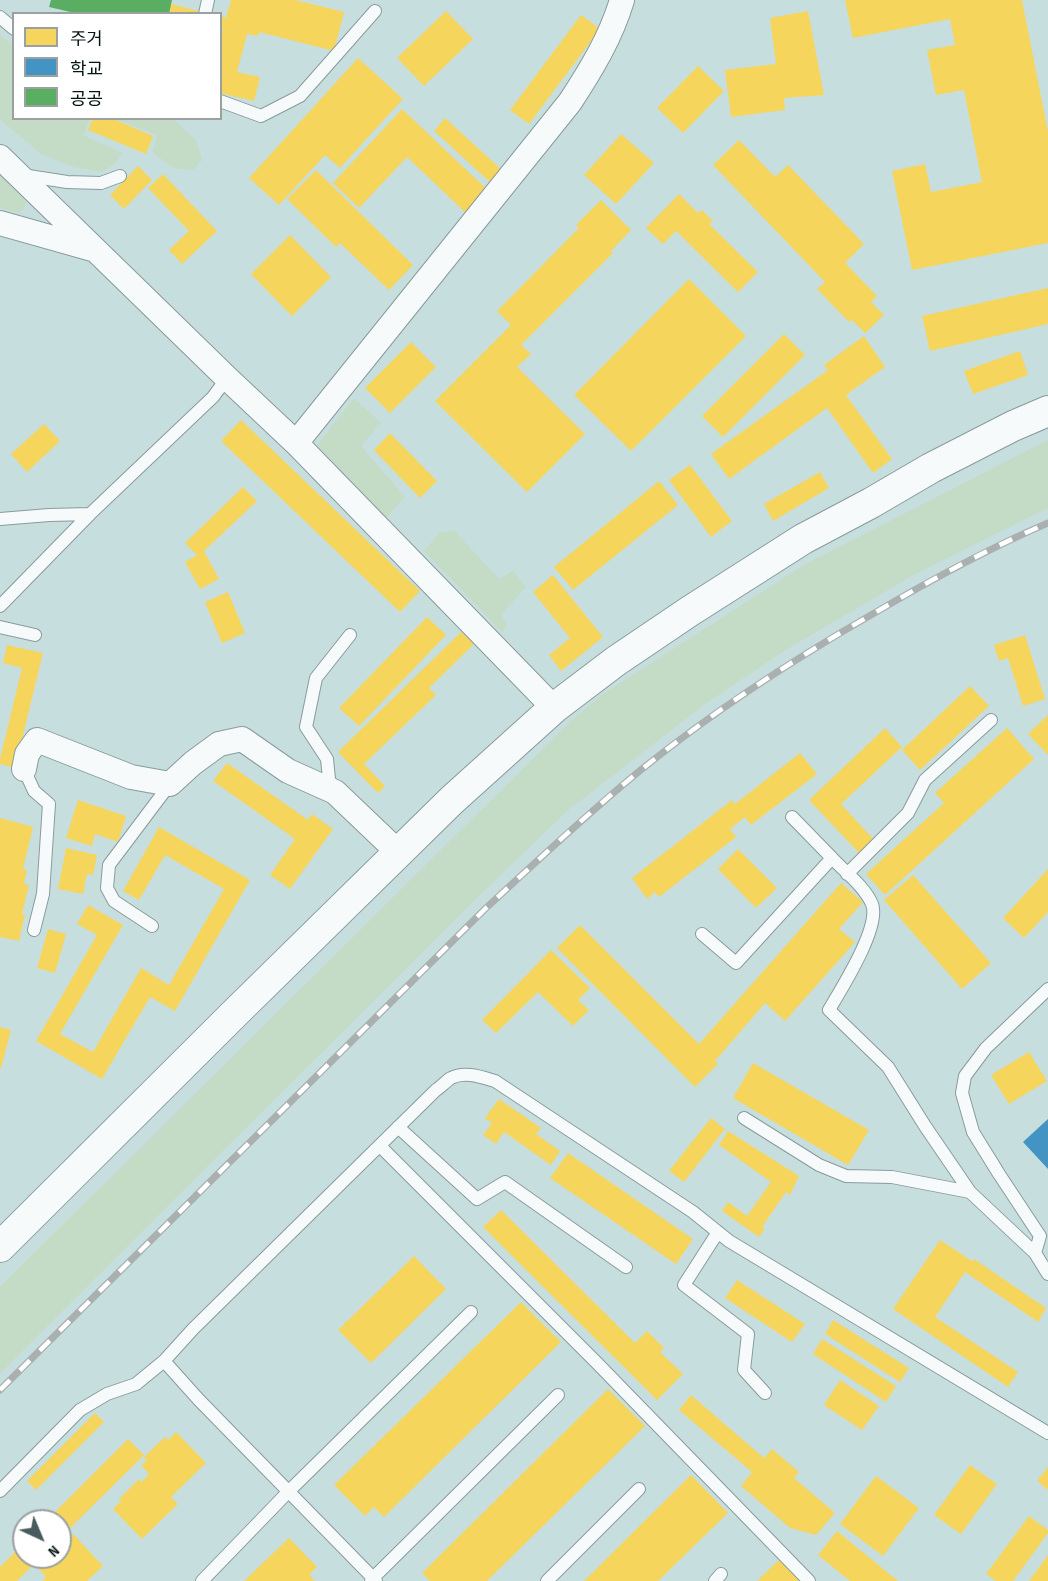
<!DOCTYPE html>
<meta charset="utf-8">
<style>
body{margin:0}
#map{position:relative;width:1048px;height:1581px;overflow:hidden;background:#c7dedf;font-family:"Sofia Sans Condensed","Noto Sans KR",sans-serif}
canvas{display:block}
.legend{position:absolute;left:12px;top:12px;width:210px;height:108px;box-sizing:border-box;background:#fff;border:2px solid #9ba1a1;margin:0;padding:8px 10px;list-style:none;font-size:18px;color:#051415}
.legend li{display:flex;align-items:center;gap:12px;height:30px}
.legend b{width:30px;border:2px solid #9ba1a1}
.north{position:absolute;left:12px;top:1509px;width:60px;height:60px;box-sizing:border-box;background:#fff;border:2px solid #9ba1a1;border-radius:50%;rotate:136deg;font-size:16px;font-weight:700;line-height:24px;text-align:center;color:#051415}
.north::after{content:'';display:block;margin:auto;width:21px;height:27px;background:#495b5c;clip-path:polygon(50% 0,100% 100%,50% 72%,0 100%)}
</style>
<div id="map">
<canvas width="1048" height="1581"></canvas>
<ul class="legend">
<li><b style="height:16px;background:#f6d55c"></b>주거</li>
<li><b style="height:16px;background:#4393c3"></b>학교</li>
<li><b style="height:16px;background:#5aae61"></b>공공</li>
</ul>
<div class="north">N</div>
</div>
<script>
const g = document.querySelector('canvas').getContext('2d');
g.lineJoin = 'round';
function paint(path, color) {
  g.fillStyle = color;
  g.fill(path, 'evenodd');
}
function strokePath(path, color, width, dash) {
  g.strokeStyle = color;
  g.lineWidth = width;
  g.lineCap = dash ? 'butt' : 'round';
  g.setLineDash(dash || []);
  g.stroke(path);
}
const green = new Path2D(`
 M0,35L13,46L14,118L90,119L83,135L122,153L116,163L102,172L73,167L41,154L1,120L0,118Z
 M169,118L175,121L196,140L202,160L193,170L173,168L152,152L157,135L115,119Z
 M0,175L23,198L26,203L24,209L18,213L0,208Z
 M354,398L381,423L361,446L405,497L386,518L317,445Z
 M1048,440V508L917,573L784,651L705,704L566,812L481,894L0,1373V1287L574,718L603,694L804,565Z
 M454,530L499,579L513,571L526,587L501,615L507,625L502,632L424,551L439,533Z`);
const homes = new Path2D(`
 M231,0H295L344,12L334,51L259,32L258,36L247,34L237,72L260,77L254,101L220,93V40L223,30L220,29V16L226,18Z
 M845,0H1022L1048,132V243L912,270L892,171L925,164L931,192L982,182L964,90L936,95L927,50L955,45L950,19L853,38Z
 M171,4L206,13V14H169Z
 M446,11L473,39L424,86L397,58Z
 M808,11L824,95L784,98L785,110L731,117L725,70L776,64L770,18Z
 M581,15L600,29L529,124L510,110Z
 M358,58L403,99L340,168L325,155L279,205L249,178Z
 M698,66L724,91L683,133L657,108Z
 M402,109L493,195L471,218L407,157L359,208L333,183Z
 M93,118H111L153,136L146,154L88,130Z
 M445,118L504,172L492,184L434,131Z
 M621,134L654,163L616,204L584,175Z
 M739,140L775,177L788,165L864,244L845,263L877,296L871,302L884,315L865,333L852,320L849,322L817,289L825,282L713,165Z
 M138,166L152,180L124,209L110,195Z
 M316,170L413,265L389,290L340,243L336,247L287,199Z
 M163,174L217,231L182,264L169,250L189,231L148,188Z
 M679,194L698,213L702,210L713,221L709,224L758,272L738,292L676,231L663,244L646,228Z
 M601,200L631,230L611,251L613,253L521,345L531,354L517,367L585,434L527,492L435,401L511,325L497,311L579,228L576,225Z
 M290,235L331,277L292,316L251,274Z
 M689,279L746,336L631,451L574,395Z
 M1048,288V324L930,351L922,316Z
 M784,334L805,355L723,437L702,416Z
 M864,336L885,367L846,395L892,459L873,473L827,408L729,479L711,454L828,370L824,365Z
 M411,342L436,367L390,413L365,388Z
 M1020,351L1028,375L973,394L964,371Z
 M241,420L420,591L400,612L221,441Z
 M44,424L60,441L27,472L11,454Z
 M390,433L437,481L420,498L374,450Z
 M690,465L732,521L711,537L669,480Z
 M820,472L829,488L773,521L764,504Z
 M659,481L678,505L573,590L554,567Z
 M243,487L257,501L204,551L219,579L200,589L185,562L197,555L185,543Z
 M553,575L603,637L561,671L549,655L570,638L533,592Z
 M228,592L245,633L222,643L205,602Z
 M427,617L446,635L359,726L339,708Z
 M461,632L474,644L429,688L436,695L364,764L385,786L378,793L338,752Z
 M1025,635L1045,699L1023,706L1008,658L999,661L994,645Z
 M7,645L43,653L15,768L0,764V759L22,668L3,663Z
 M970,686L989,706L920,770L902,750Z
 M1048,715V755L1028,734Z
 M885,728L902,747L841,804L874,840L859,853L809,800Z
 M1007,728L1034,759L885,895L866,874L944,803L935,793Z
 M800,753L817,774L751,825L745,817L730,829L736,837L659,897L655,892L647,899L632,878L732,800L735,804Z
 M227,763L308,820L312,814L333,829L290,889L270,875L295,839L213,781Z
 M78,800L126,816L118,842L95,834L92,846L66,838Z
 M0,818L33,827L23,869L27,870L24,884L29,885L22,914H25L19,941L0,937Z
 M159,827L250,880L175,1011L150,997L102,1079L36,1041L97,935L77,924L88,905L123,925L60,1034L93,1052L141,968L169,985L224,889L165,855L139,900L123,891Z
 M66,848L97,855L93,875L87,874L83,894L58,889Z
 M738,849L777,888L756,908L718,869Z
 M1048,869V912L1024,938L1003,918Z
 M913,875L991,963L962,989L884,900Z
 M841,883L863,902L839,929L855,942L785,1021L765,1003L715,1061L718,1064L695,1087L557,948L580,925L699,1044Z
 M48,929L66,934L55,973L37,968Z
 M551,950L590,988L578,1000L589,1010L573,1026L538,992L496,1033L482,1020Z
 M0,1027L11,1030L1,1068H0Z
 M1029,1052L1047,1081L1009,1104L991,1075Z
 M753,1063L869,1130L848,1165L733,1098Z
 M499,1099L541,1128L536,1134L560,1151L551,1165L504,1132L496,1144L483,1135L492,1123L485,1118Z
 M711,1118L725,1129L684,1182L669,1171Z
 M728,1131L799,1176L790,1195L786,1192L762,1227L765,1228L759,1237L722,1211L728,1202L747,1216L771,1182L719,1145Z
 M568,1153L693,1239L676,1264L550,1178Z
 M501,1210L635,1343L647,1331L664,1348L660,1352L683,1374L657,1400L483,1227Z
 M940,1240L972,1261L974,1259L1046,1308L1038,1322L965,1272L935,1317L1018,1372L1008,1387L893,1309Z
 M414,1256L446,1289L371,1363L338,1330Z
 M737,1280L805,1324L792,1342L725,1298Z
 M521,1302L561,1342L384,1517L374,1507L365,1516L334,1485Z
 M833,1320L909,1368L900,1382L825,1334Z
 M822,1339L896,1386L886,1402L813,1354Z
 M840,1380L879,1406L862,1430L824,1405Z
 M608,1389L645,1426L487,1581H430L422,1573Z
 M691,1395L764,1458L772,1449L799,1472L794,1478L835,1513L816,1535L790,1528L741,1486L752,1472L679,1410Z
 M95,1413L104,1422L36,1490L27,1481Z
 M176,1432L206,1463L171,1497L178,1504L142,1539L113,1509L121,1501L119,1499L139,1479L142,1482L149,1474L141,1465L147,1460L144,1457L165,1437L168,1440Z
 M128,1439L144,1455L60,1538V1521H46Z
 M970,1465L997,1484L961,1534L934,1515Z
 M1048,1467V1490L1037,1481Z
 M691,1475L728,1513L658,1581H584Z
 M876,1476L919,1508L883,1556L840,1524Z
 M1029,1516L1048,1530V1533L1013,1581H996L986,1574Z
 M837,1531L898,1581H850L818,1555Z
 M73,1534L103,1566L87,1581H42L46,1577L38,1568L44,1563L41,1560L43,1557H60V1541L62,1539L65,1542Z
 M289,1538L317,1567L309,1575L315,1581H244Z
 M24,1543V1557H41L17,1581H0V1567Z
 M1048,1555V1581H1029Z
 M779,1560L799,1581H757Z`);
const schools = new Path2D(`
 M1048,1119V1169L1023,1142Z`);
const public = new Path2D(`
 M51,0H172L169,14H79L49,7Z`);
const service = new Path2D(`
 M205,14L208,0
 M0,17L14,29
 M220,101L261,116L300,96L375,11
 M22,175L67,182L101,183L120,176
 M0,519L49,515L90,514L213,397L227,378
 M0,606L90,514
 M0,627L35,635
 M24,769L34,791L49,804L43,894L34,930
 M334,791L329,779L327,759L306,727L316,678L350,635
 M792,817L832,858
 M847,874L908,813L925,780L991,720
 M152,926L114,901L107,888L109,865L170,784
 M702,934L736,963L832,858C846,873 864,886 872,904C881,927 841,989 829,1010L888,1067L925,1126L970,1192
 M744,1118L819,1165L846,1176L892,1177L970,1192L1035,1253L1048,1274
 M398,1127L477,1199L505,1182L626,1267
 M380,1146L597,1363L809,1581
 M718,1232L684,1285L748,1334L744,1370L765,1393
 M1035,1253L1040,1236L999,1174L973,1132L962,1093L965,1076L986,1048L1048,989
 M164,1361L199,1400L376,1581
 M0,1491L80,1410L107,1394L136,1384L164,1361L193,1329L436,1090C441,1087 446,1081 451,1078C465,1071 481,1077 495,1081L693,1212L729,1241L1048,1433
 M202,1581L289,1491L471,1312
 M371,1581L373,1578L558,1395
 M547,1581L639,1489
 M715,1581L721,1574`);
const minor = new Path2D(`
 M0,157L227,378L296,443L554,708
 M0,223L92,249
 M296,443L570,102C591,70 611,37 622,0
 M24,769L27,754L37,740L131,777L170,784L193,763L219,744L242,739L288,771L335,792L399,853`);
const tertiary = new Path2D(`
 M0,1247L235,1013L452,800L554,708L616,661L690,611L803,539L871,503L931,468L1013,426L1048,411`);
const rail = new Path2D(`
 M0,1390L486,908C537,861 588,813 642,769C714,711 791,661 871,615C929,581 987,549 1048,523`);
paint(green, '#c4dbc6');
paint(homes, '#f6d55c');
paint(schools, '#4393c3');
paint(public, '#5aae61');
strokePath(service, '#899b9c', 14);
strokePath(minor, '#899b9c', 26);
strokePath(tertiary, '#899b9c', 32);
strokePath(service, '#f7fafa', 12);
strokePath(minor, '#f7fafa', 24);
strokePath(tertiary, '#f7fafa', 30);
strokePath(rail, '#aaafaf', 7);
strokePath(rail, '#fff', 4.5, [14]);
</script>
